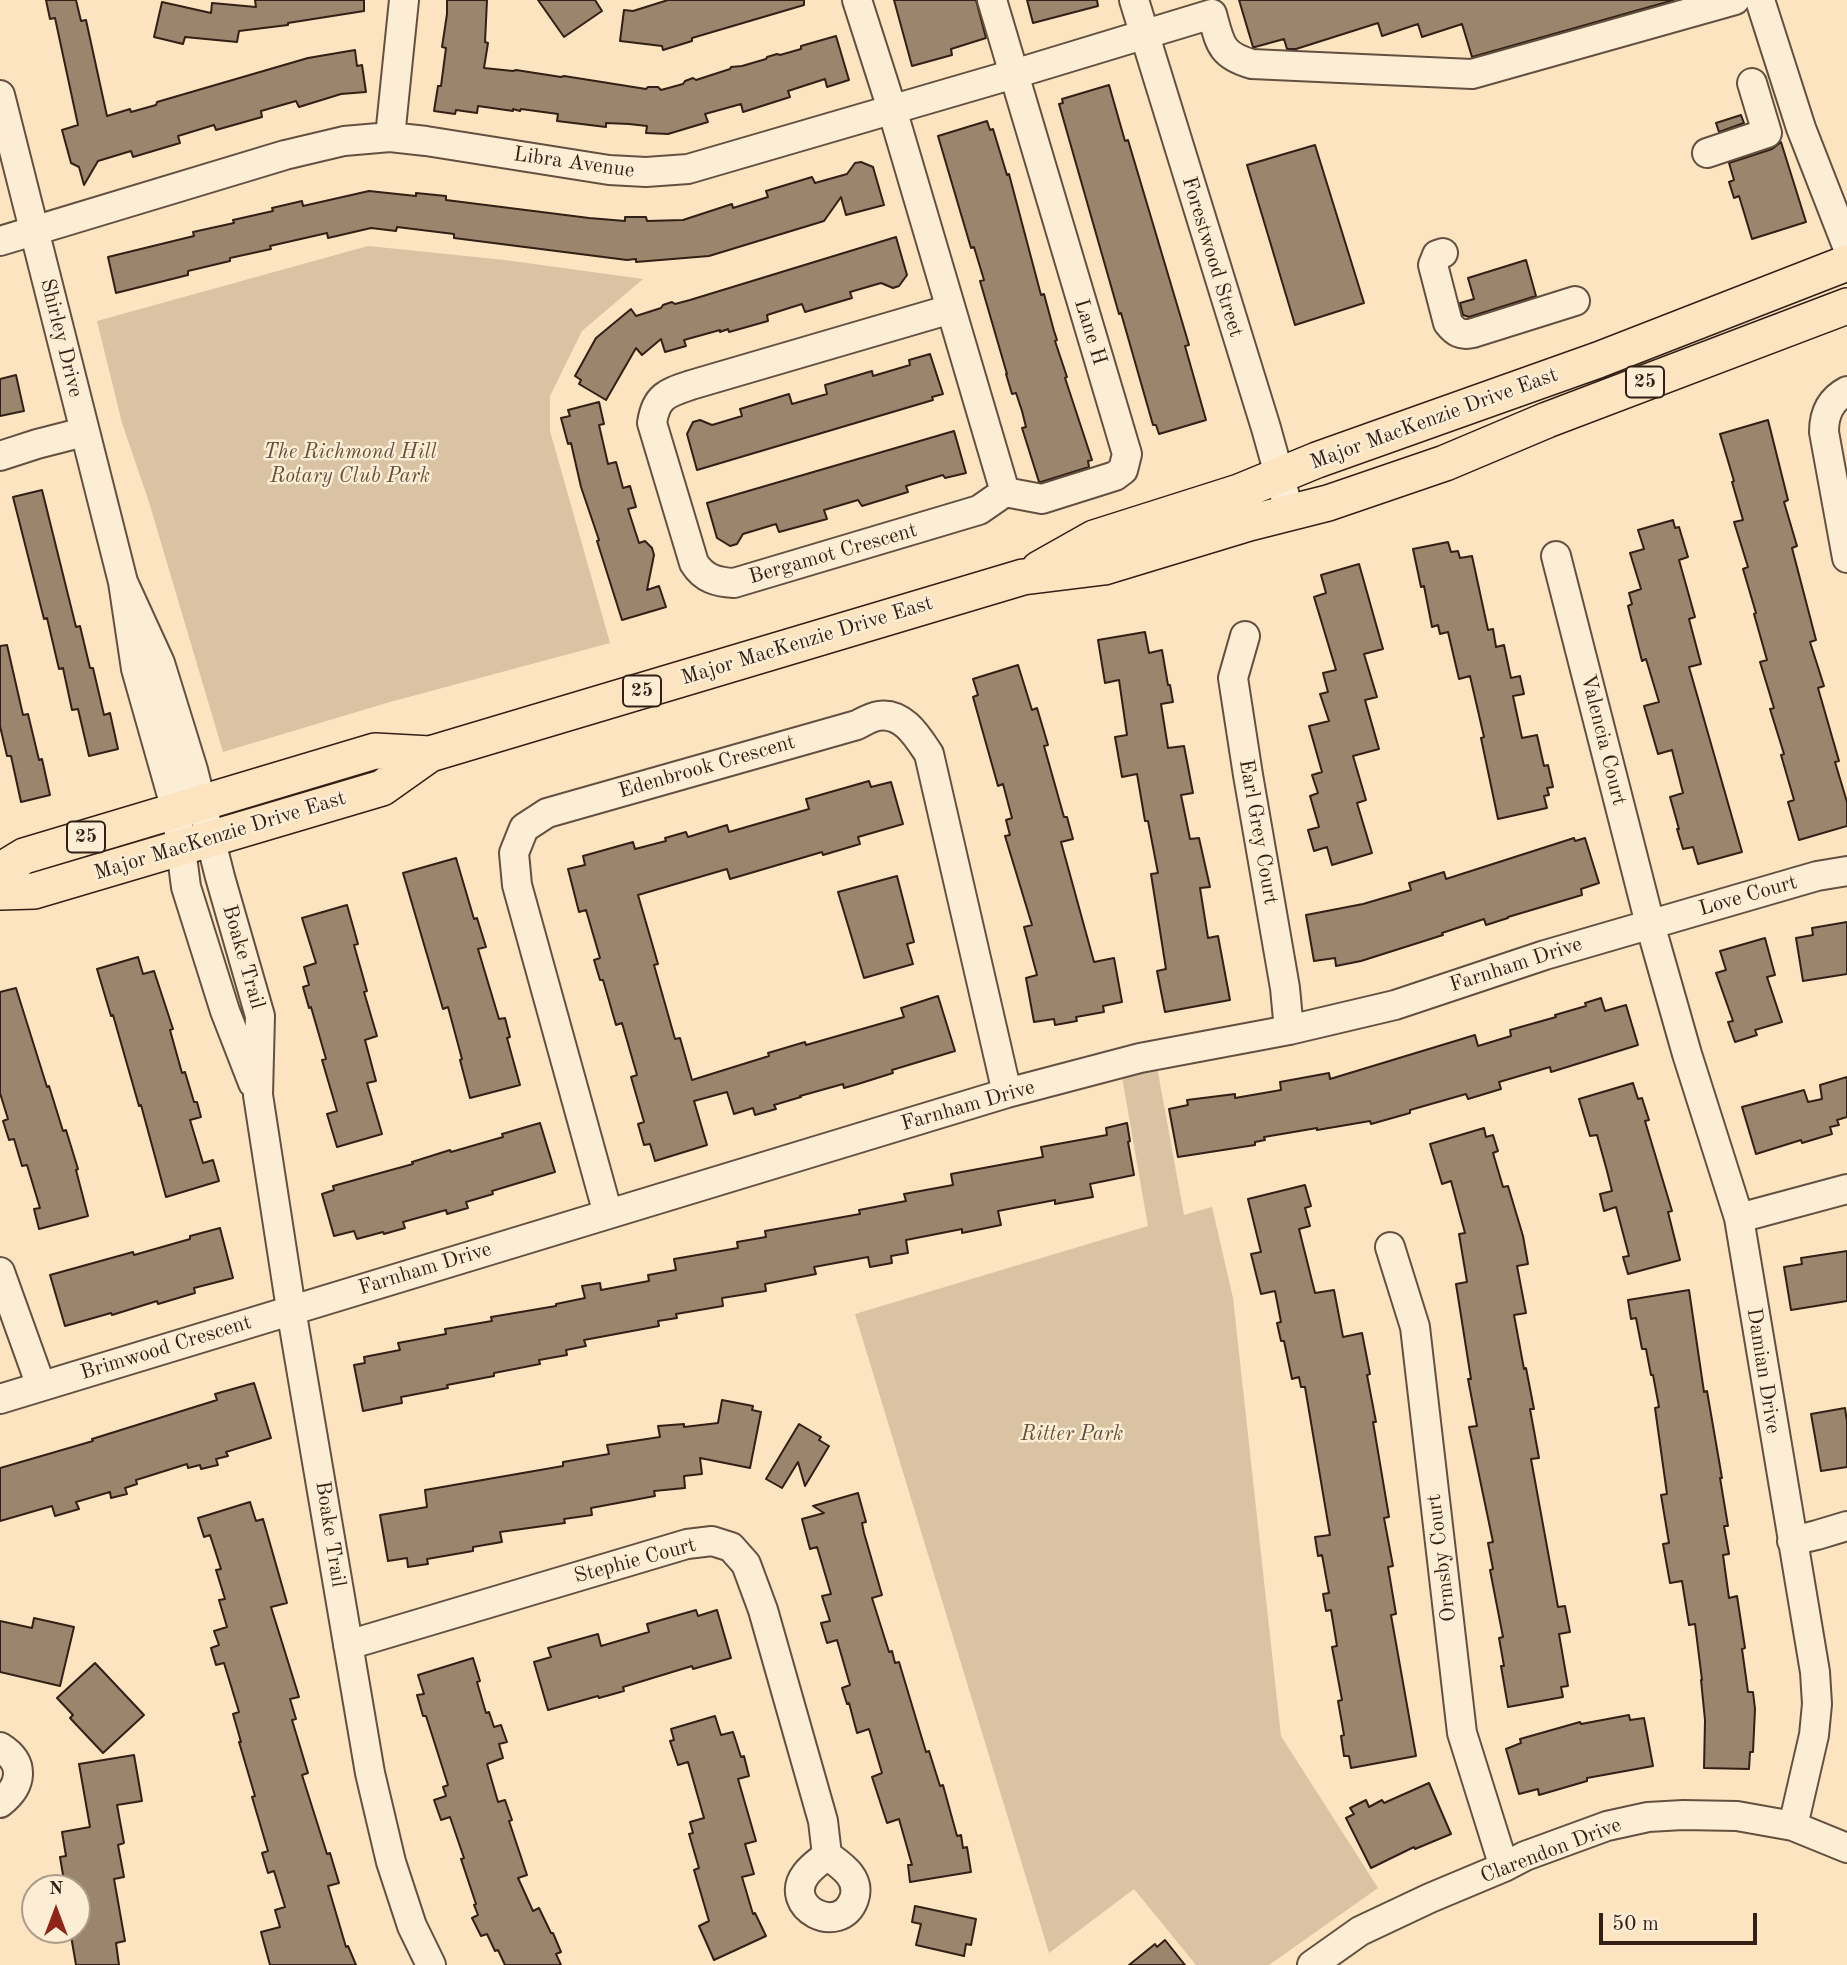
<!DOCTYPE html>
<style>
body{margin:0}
#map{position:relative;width:1847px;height:1965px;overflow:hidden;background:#fbe4bf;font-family:"Old Standard TT",serif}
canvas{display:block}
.north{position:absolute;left:21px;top:1874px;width:70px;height:70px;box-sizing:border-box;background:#fcedd5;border:2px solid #ab9b88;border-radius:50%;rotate:0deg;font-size:19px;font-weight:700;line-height:28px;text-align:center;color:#321f15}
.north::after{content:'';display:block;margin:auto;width:24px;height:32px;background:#8f2418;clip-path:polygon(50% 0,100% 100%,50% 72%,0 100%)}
.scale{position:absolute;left:1599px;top:1913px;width:158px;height:32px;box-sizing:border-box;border:4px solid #321f15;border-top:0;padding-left:9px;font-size:21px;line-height:24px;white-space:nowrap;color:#321f15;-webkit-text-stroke:5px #fcedd5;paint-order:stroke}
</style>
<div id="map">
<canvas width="1847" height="1965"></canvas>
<div class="north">N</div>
<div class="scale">50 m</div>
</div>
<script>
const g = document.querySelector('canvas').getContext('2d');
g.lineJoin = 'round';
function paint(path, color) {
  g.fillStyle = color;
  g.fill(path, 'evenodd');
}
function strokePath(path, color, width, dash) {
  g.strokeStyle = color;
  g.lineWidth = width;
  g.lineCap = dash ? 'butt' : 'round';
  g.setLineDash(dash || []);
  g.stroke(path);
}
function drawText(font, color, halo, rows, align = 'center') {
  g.font = font + ' "Old Standard TT",serif';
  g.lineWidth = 5;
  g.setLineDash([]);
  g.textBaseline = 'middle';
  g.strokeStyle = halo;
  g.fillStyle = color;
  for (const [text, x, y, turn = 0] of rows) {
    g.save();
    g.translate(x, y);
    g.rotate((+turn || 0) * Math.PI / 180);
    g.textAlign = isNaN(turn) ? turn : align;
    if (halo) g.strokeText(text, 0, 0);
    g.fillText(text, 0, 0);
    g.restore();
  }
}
const green = new Path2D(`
 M368,246L505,260L643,279L582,331L550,396V431L610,643L390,702L223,752L149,502L122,423L97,321Z
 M1157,1067L1184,1215L1212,1207L1233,1298L1281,1736L1378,1888L1269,1965H1196L1134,1889L1049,1953L855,1314L1148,1226L1122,1077Z`);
const building = new Path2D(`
 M46,0H76L81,21L86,20L107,116L130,109L131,112L156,105L157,102L308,58L355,50L357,66L362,65L366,92L341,94L299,107L296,101L261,111L262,117L216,130L214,125L178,136L180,143L133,157L131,151L98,161L84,185L79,167L71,163L62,130L78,125L55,18L50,19Z
 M255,0H364V11L288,23V25L239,31L237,42L185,37L183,44L154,37L162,2L211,13L212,3L256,7Z
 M447,0H487L485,42L488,43L484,68L513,71L516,70L561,77L564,76L646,89L648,87H658L661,90L683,84L685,81L693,78L696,80L730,69L731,67L742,66L766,59L767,57L777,54L780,55L801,49V46L836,36L849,80L827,87L825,79L788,91L790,97L743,112L741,104L705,114L708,122L668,134L646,133L647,126L629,124L606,123V127L557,121L558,114L521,109L520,111L513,109V111L478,106L477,113L456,110L455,114L434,111L438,86H441L446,48L442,47L447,14Z
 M538,0H595L602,11L564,37Z
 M668,0H804V5L692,38V41L663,50L662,46L620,41L624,10L633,11Z
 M894,0H976L986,38L951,49L952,55L912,66Z
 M1027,0H1097L1098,6L1033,23Z
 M1239,0H1674L1472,57L1462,24L1422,37L1418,24L1382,36L1378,23L1296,49H1287L1284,39L1255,47H1253Z
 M1109,85L1125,141L1128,140L1189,345L1185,346L1206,420L1159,434L1156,425H1153L1121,313L1119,314L1059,104L1063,103L1062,99Z
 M1741,115L1744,123L1719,132L1716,123Z
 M987,121L990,130L993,129L1007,175L1009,174L1041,295L1044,294L1054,331L1057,340L1055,341L1067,377L1065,378L1092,460L1088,461L1089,467L1041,482H1039L1022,428L1026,427L1022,411L1016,393L1012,394L1006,374H1007L980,281L984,280L974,247L971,248L938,136Z
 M1781,142L1806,222L1752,239L1739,196L1734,198L1729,182L1734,180L1729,163L1772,149Z
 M1315,145L1364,303L1295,325L1247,165Z
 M861,162L873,167L884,205L846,215L841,197L824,221L709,256L636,262V259L627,260L454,238V234L397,227L396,231L371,228L328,238L327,233L270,246L271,249L230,258V261L188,271V275L116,293L108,257L194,236L193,232L234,223L233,220L273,211L272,208L302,201L303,206L369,191L416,196V193L446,196V200L589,218L625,221V217H646L647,221L683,220L732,204L733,208L768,197L766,191L812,177L815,183L847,174L855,163Z
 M896,237L907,275L899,286L893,288L881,283L850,292L852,298L805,312L802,304L767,315L768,321L729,332L728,329L720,332V330L684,340L686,346L665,352L661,339L642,355L636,348L606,400L579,384L581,380L575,376L596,338L631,309L636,316L661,308L663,305L672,302L675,304L690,300Z
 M1526,260L1536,296L1469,317L1463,315L1460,303L1474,299L1468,278Z
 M930,354L943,394L932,397L933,400L697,470L687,434L693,422L700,420L712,425L742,416L740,409L789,394L792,404L827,394L825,385L872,371L873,376L910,365L909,360Z
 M16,375L24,411L0,416V379Z
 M599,402L604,424L599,425L608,464L616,462L623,488L630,486L636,507L628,509L639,543L645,541L652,548L654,555L647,590L659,586L666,607L622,620L597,541L599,540L581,487L571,443L568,444L561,418L570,416L568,410Z
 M1768,420L1788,500L1784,502L1797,546L1792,548L1816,640L1810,642L1824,686L1818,688L1839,761L1835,762L1847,802V826L1799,840L1788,802L1794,800L1781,755L1784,754L1770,709L1774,708L1760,662L1767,660L1754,614L1756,613L1743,569L1748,567L1734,522L1743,520L1732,482L1734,481L1720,434Z
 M954,431L966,473L945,478L943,475L906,486L908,492L862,506L858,500L824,510L827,519L779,532L776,524L743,534L737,544L730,546L717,538L707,503Z
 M42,490L76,627L80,626L90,668H93L104,715L110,713L118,749L89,756L78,709L72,710L63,668L59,669L47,618L44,619L13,497Z
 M1673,520L1675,528L1679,527L1688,557L1679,560L1695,617L1689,619L1701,664L1689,667L1742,852L1698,864L1693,847L1683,849L1677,829H1679L1670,797L1683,793L1672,750L1658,754L1644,706L1659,702L1646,659L1642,661L1628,606L1632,604L1629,593L1641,589L1630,553L1644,549L1638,530Z
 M1448,542L1451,552L1458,551L1460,558L1472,556L1488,630L1493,629L1496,647L1504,645L1511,678L1520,676L1524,694L1513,696L1522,738L1537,735L1544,766L1548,765L1553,787L1547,788L1549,795L1544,796L1547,808L1498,819L1481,738L1484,737L1470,676L1459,679L1448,632L1440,634L1438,625L1432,627L1424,586L1421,587L1413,549Z
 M1359,564L1383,649L1364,654L1377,697L1365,700L1379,749L1353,756L1366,800L1357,803L1372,853L1332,865L1327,847L1314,851L1308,830L1319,827L1310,796L1318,793L1312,775L1322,772L1309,726L1329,721L1320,694L1328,692L1323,673L1336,670L1314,597L1326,593L1321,575Z
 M1145,632L1149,653L1162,650L1168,685H1170L1173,702L1161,704L1168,748L1184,746L1193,793L1181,795L1190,839L1199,838L1210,887L1200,888L1208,938L1218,936L1230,1000L1165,1012L1157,971L1166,969L1151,874L1158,873L1148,821H1145L1137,774L1122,777L1115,737L1127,735L1119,680L1105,683L1098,640Z
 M7,645L23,715L28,714L39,760L42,759L50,795L21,802L11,756H7L0,726V646Z
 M1018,665L1032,710L1037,708L1048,745L1044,746L1064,817H1067L1073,839L1061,842L1094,962L1114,958L1122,1002L1103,1006L1104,1012L1076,1017L1077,1021L1055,1025L1054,1019L1034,1022L1026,978L1037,975L1024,927L1032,925L1005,836L1010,835L1006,820L1012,818L1003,784L998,786L973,697L978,695L973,679Z
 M869,781L871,787L891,782L903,824L858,837L860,844L823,855L822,852L730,879L727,869L638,895L658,964L654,965L675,1039L680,1038L692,1080L769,1056L768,1053L805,1042L806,1045L904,1017L901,1008L938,996L955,1051L892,1070L893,1073L858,1084L844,1088L843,1084L800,1096L801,1097L774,1105L776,1109L755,1115L753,1108L734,1114L727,1092L694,1101L707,1145L655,1161L650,1144L644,1145L638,1124L644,1122L631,1077L637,1075L622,1023L616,1025L603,980H600L594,960L600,958L586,910L579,912L568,869L585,865L583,856L633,842L635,849L666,841L665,838L686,832L688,837L727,825L729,832L809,809L806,799Z
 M1574,838L1575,841L1585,838L1599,883L1581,889L1582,895L1508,917V918L1486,925L1484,919L1442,933L1443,935L1361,961L1336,966L1335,958L1314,961L1306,915L1363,904L1411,890L1409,883L1444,872L1446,879Z
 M456,858L474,919L477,918L486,947L478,949L499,1019L505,1018L510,1037L507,1038L520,1085L470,1098L460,1060L462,1059L448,1007L443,1009L403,873Z
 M897,876L914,942L907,944L913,964L864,978L838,892Z
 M347,905L358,944L354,945L367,991L364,992L377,1036L365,1040L376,1081L367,1083L382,1134L337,1147L327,1114L337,1111L322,1060L326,1059L311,1007L309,1008L303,987L309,985L304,967L316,963L302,918Z
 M1847,922V974L1803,981L1796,938L1813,935L1812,928Z
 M1765,938L1775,975L1767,977L1782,1022L1755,1030L1757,1035L1735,1042L1728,1022L1733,1021L1716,973L1726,970L1720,951Z
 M138,957L143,974L154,971L173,1029L170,1030L182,1073L185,1072L194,1102H197L201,1117L190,1120L203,1163L213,1160L219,1181L166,1197L141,1105L139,1106L113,1015L111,1016L97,969Z
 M16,988L47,1087L49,1086L63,1131L66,1130L78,1169L76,1170L88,1216L39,1229L34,1209L40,1208L27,1165L22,1166L14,1139L9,1140L3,1121L8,1119L0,1093V992Z
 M1601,998L1605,1011L1626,1005L1638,1045L1551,1072L1550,1067L1499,1082L1501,1089L1468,1099L1466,1094L1410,1110V1113L1371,1124L1370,1121L1317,1130V1128L1264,1137L1265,1140L1255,1142V1145L1178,1157L1169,1109L1188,1105L1187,1100L1235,1094V1098L1281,1090L1280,1082L1329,1073L1330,1079L1475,1035L1478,1046L1511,1036L1510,1030L1556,1017L1555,1015L1586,1006L1585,1003Z
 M1847,1077V1117L1837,1120L1839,1125L1830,1127L1832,1134L1802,1143L1801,1140L1756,1154L1742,1107L1804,1090L1808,1102L1822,1099L1820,1085Z
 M1633,1083L1638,1099L1642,1098L1649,1120L1645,1121L1672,1211L1668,1212L1680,1260L1628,1274L1623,1257L1629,1256L1616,1207L1604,1211L1600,1194L1612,1191L1607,1171L1597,1135L1590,1136L1579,1099Z
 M540,1123L555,1172L492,1191L493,1194L466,1202L468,1208L447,1214L446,1210L403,1222L405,1228L384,1234L383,1232L357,1239L354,1231L334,1236L322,1194L334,1190L333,1186L413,1164L412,1162L450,1150L451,1152L503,1137L502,1134Z
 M1127,1123L1130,1141L1128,1142L1134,1175L1090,1184L1093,1197L1055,1204V1200L998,1211L1001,1225L962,1233V1229L906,1240L908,1253L891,1256L892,1263L870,1267L868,1257L814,1267L816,1274L765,1284L766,1291L722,1298L723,1306L676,1314L677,1318L658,1321L659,1326L584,1340L586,1346L566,1350L567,1355L539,1360L540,1364L494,1373V1376L447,1385L448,1388L401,1397L402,1403L363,1411L354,1365L365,1363L364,1357L400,1350L398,1343L446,1334L445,1329L492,1321L491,1317L556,1306V1304L585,1298L582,1286L600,1283L601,1290L649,1281L648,1275L676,1270L674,1259L738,1248L737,1242L766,1237L765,1231L860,1214L859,1210L906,1201L904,1194L953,1185L951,1174L1043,1157L1041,1147L1107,1135L1106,1128Z
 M1484,1128L1486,1137L1493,1135L1498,1151L1493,1153L1503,1187L1508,1186L1523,1236L1528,1264L1517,1266L1526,1313L1514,1315L1524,1369L1526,1368L1534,1409H1530L1539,1458L1531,1459L1558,1607L1565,1606L1570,1632L1559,1634L1568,1686L1561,1687L1563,1697L1508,1707L1501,1666H1504L1499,1638L1503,1637L1490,1570L1493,1569L1488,1543L1493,1542L1469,1427L1477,1426L1468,1379H1471L1456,1284L1467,1282L1459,1234L1465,1233L1451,1181L1442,1184L1430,1144Z
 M1305,1185L1311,1206L1305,1208L1310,1226L1299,1229L1315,1293L1334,1290L1343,1337L1362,1333L1370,1374L1367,1375L1376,1422H1373L1389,1517L1384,1518L1393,1566L1388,1567L1396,1614L1391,1615L1416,1756L1351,1768L1349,1756H1344L1341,1736L1344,1735L1338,1701L1342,1700L1332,1647L1337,1646L1331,1610L1326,1611L1323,1594L1329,1593L1322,1555L1318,1556L1315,1537L1330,1535L1305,1387H1301L1299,1377L1292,1379L1284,1341H1281L1277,1323L1281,1322L1275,1291L1261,1294L1251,1254L1261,1252L1248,1199Z
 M220,1228L233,1278L194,1288L195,1293L158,1304L157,1301L112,1315L111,1313L65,1326L50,1275L133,1252L134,1255L190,1239V1236Z
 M1847,1251V1301L1791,1310L1784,1267L1802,1264L1801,1258Z
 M1689,1290L1704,1392L1707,1391L1722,1478H1720L1728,1526H1724L1729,1554L1723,1555L1729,1598L1737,1596L1745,1648L1742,1649L1748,1692H1753L1755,1709L1753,1752H1750L1749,1769L1704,1768L1705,1720L1701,1680H1702L1695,1624L1689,1625L1682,1581L1670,1583L1663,1544L1669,1543L1661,1495L1667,1494L1655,1408L1659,1407L1653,1375H1651L1646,1349H1642L1636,1318L1631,1319L1628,1300Z
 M254,1383L271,1438L226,1452L228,1456L216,1459L218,1465L201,1469L200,1465L188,1468L187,1464L136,1480L137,1484L125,1488L127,1494L111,1498L110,1492L76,1502L79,1509L55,1516L52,1506L0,1521V1468L93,1441L92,1439L217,1400L215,1394Z
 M722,1400L753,1406L752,1410L761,1412L750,1468L700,1458L702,1474L684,1476L685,1488L654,1491L655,1496L591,1508L592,1515L564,1519L565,1523L500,1532L502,1542L473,1547V1551L427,1559L428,1564L408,1567L407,1558L388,1561L380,1515L427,1507L425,1490L563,1466V1462L609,1454L607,1445L660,1437L658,1426L684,1424V1427L718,1423Z
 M1845,1408L1847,1421V1467L1821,1471L1811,1414Z
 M799,1424L821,1437L819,1440L829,1446L805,1486L798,1462L782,1488L766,1479Z
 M858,1493L866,1522L862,1523L864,1533L882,1595L872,1598L889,1652L892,1651L895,1663L899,1662L926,1752L929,1751L940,1786L943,1785L957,1836L961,1835L963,1848L967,1847L971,1872L910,1882L908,1865H912L899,1819L887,1823L872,1777L882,1773L869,1729L857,1733L849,1703L847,1704L842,1688L850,1685L837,1640L827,1643L821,1623L830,1621L822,1596L831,1594L817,1547L810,1549L802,1519L824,1513L813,1506Z
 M250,1502L256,1521L263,1519L287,1603L271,1607L299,1697L290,1699L296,1719L292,1720L308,1773L302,1775L327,1854L330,1853L339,1883L328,1886L346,1947L348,1946L356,1965H270L261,1932L280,1927L275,1910L285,1907L274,1871L268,1873L262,1853L268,1851L252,1797L255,1796L239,1742H241L233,1714L239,1712L224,1663L216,1665L211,1648L219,1645L214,1631L227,1627L219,1600L225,1599L216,1570L221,1569L210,1535L204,1537L198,1518Z
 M696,1610L698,1616L717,1610L731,1658L693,1669L692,1666L623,1687L624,1691L599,1698L598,1696L548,1710L534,1662L551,1657L548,1648L598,1634L601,1646L649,1632L647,1624Z
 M34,1618L74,1627L60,1686L0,1672V1621L32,1628Z
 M473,1658L480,1681L477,1682L486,1713L489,1712L494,1727L501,1725L507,1742L499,1744L503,1758L487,1764L498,1802L505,1800L512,1820L509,1821L527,1875L518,1878L533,1911L539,1908L551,1933H553L561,1952L556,1954L561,1965H505L498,1950L495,1951L487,1934L481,1936L472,1918L478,1915L474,1905L476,1904L461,1859L464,1858L450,1817L441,1820L434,1800L446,1796L443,1787L448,1785L426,1716H423L417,1695L424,1694L418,1675Z
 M95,1663L144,1715L103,1753L70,1718L73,1715L57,1698Z
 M1629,1715L1630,1720L1644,1718L1653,1766L1587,1778V1781L1539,1795L1538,1789L1519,1794L1506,1749L1521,1743L1520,1739L1580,1722L1581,1724Z
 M715,1716L721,1735L733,1732L741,1757L744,1756L749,1776L738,1779L756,1841L745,1844L754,1874L742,1877L753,1914L755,1913L766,1936L714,1960L699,1926L709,1921L694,1870L699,1868L689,1834L693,1833L690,1822L704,1818L688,1762L678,1765L670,1741L674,1740L671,1729Z
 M134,1755L142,1801L117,1805L124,1843L118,1845L124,1877L114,1879L125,1941L116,1943L119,1965H76L70,1930H77V1885L65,1887L60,1857L66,1856L62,1832L90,1827L79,1764Z
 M1429,1783L1451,1834L1415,1849L1414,1847L1371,1868L1346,1818L1354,1814L1350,1808L1366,1800L1369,1807L1382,1800L1384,1803Z
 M915,1906L976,1919L971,1945L966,1944L964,1956L916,1945L921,1924L912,1922Z
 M1165,1940L1185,1965H1129L1155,1944L1157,1947Z`);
const minor = new Path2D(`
 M857,0L892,109L1005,492L979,510L734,583C717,582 704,579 694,563L652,423C656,396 667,393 691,385L951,309
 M992,0L1127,454L1123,470L1115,476L1042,499L1005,492
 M1134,0L1266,428L1290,514
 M1760,0L1801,128L1847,246
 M0,95L123,582L136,669L176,810L186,887L225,1011L253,1083
 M390,137L404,0
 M1707,153L1767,133L1752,83
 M0,241L285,155L344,141L390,137L426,141L609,170L646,172L688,169L1014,74L1212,14C1220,43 1220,55 1252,64L1472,74L1735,0
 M1443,253L1437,255L1433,265L1448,323C1455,332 1461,336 1473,333L1575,301
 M1847,391C1830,400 1824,414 1824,432L1847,558
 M0,456L37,444L84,432
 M1556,556L1650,924L1687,1054L1739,1218L1815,1672L1817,1704L1814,1735L1793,1826
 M123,582L160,663L193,770L220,877L260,1016L258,1095L291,1309L370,1773L391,1862L412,1926L431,1965
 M1245,636L1233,678L1248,775L1285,988L1289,1030
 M608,1214L517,885L514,853L524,828L547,813L857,725C863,722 871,717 878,716C903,712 917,736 929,754L1007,1093
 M1739,1218L1847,1189
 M1390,1247L1415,1327L1462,1733L1504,1867
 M0,1272L41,1386
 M0,1399L1007,1093L1140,1058L1289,1030L1395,1005L1545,955L1817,876L1847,871
 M1792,1541L1817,1535L1847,1526
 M348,1645L687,1544L712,1541L731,1547L746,1564L763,1610L823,1821L827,1855C842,1866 861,1878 854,1899C840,1938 781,1907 806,1874C812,1866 820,1861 827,1855
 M0,1747C26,1763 22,1786 0,1803
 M1312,1965L1360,1931L1430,1898L1504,1867L1525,1856L1607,1826L1648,1817L1683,1815L1737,1816L1793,1826L1847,1848`);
const major = new Path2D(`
 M1039,569L1094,538L1239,492L1317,460L1598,360L1847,263
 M0,871L24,856L375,751L430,754
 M0,892L34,891L382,788L430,754L1023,577L1104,567L1249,523L1328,503L1445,463L1547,420L1847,306`);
const shields = [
 [1645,382,38],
 [642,691,38],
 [86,837,38]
];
const shieldNames = [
 ["25",1645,382],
 ["25",642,691],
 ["25",86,837]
];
const streetNames = [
 ["Libra Avenue",574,163,8],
 ["Forestwood Street",1212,257,73],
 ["Lane H",1090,332,73],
 ["Shirley Drive",61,338,76],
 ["Major MacKenzie Drive East",1434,419,-20],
 ["Bergamot Crescent",833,554,-16],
 ["Major MacKenzie Drive East",807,641,-17],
 ["Valencia Court",1603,740,76],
 ["Edenbrook Crescent",707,767,-16],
 ["Earl Grey Court",1258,832,80],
 ["Major MacKenzie Drive East",220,836,-17],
 ["Love Court",1748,896,-16],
 ["Boake Trail",243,957,74],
 ["Farnham Drive",1516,965,-18],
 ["Farnham Drive",968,1106,-16],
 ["Farnham Drive",425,1269,-17],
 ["Brimwood Crescent",166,1348,-17],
 ["Damian Drive",1763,1371,81],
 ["Boake Trail",330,1534,81],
 ["Ormsby Court",1442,1558,-97],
 ["Stephie Court",635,1561,-15],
 ["Clarendon Drive",1551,1851,-21]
];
const parkNames = [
 ["The Richmond Hill",350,452],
 ["Rotary Club Park",350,476],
 ["Ritter Park",1072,1434]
];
paint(green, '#d9c3a2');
paint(building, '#9b856d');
strokePath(building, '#321f15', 2);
strokePath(minor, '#645040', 32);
strokePath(major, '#321f15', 38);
strokePath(minor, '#fcedd5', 28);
strokePath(major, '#fbe4bf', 35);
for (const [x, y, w] of shields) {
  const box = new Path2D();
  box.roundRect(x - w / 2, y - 15.5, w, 31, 5);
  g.fillStyle = '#fcedd5';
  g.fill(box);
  strokePath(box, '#321f15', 2);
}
drawText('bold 19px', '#321f15', null, shieldNames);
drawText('21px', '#321f15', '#fcedd5', streetNames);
drawText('italic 21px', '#64503f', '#fcedd5', parkNames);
</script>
